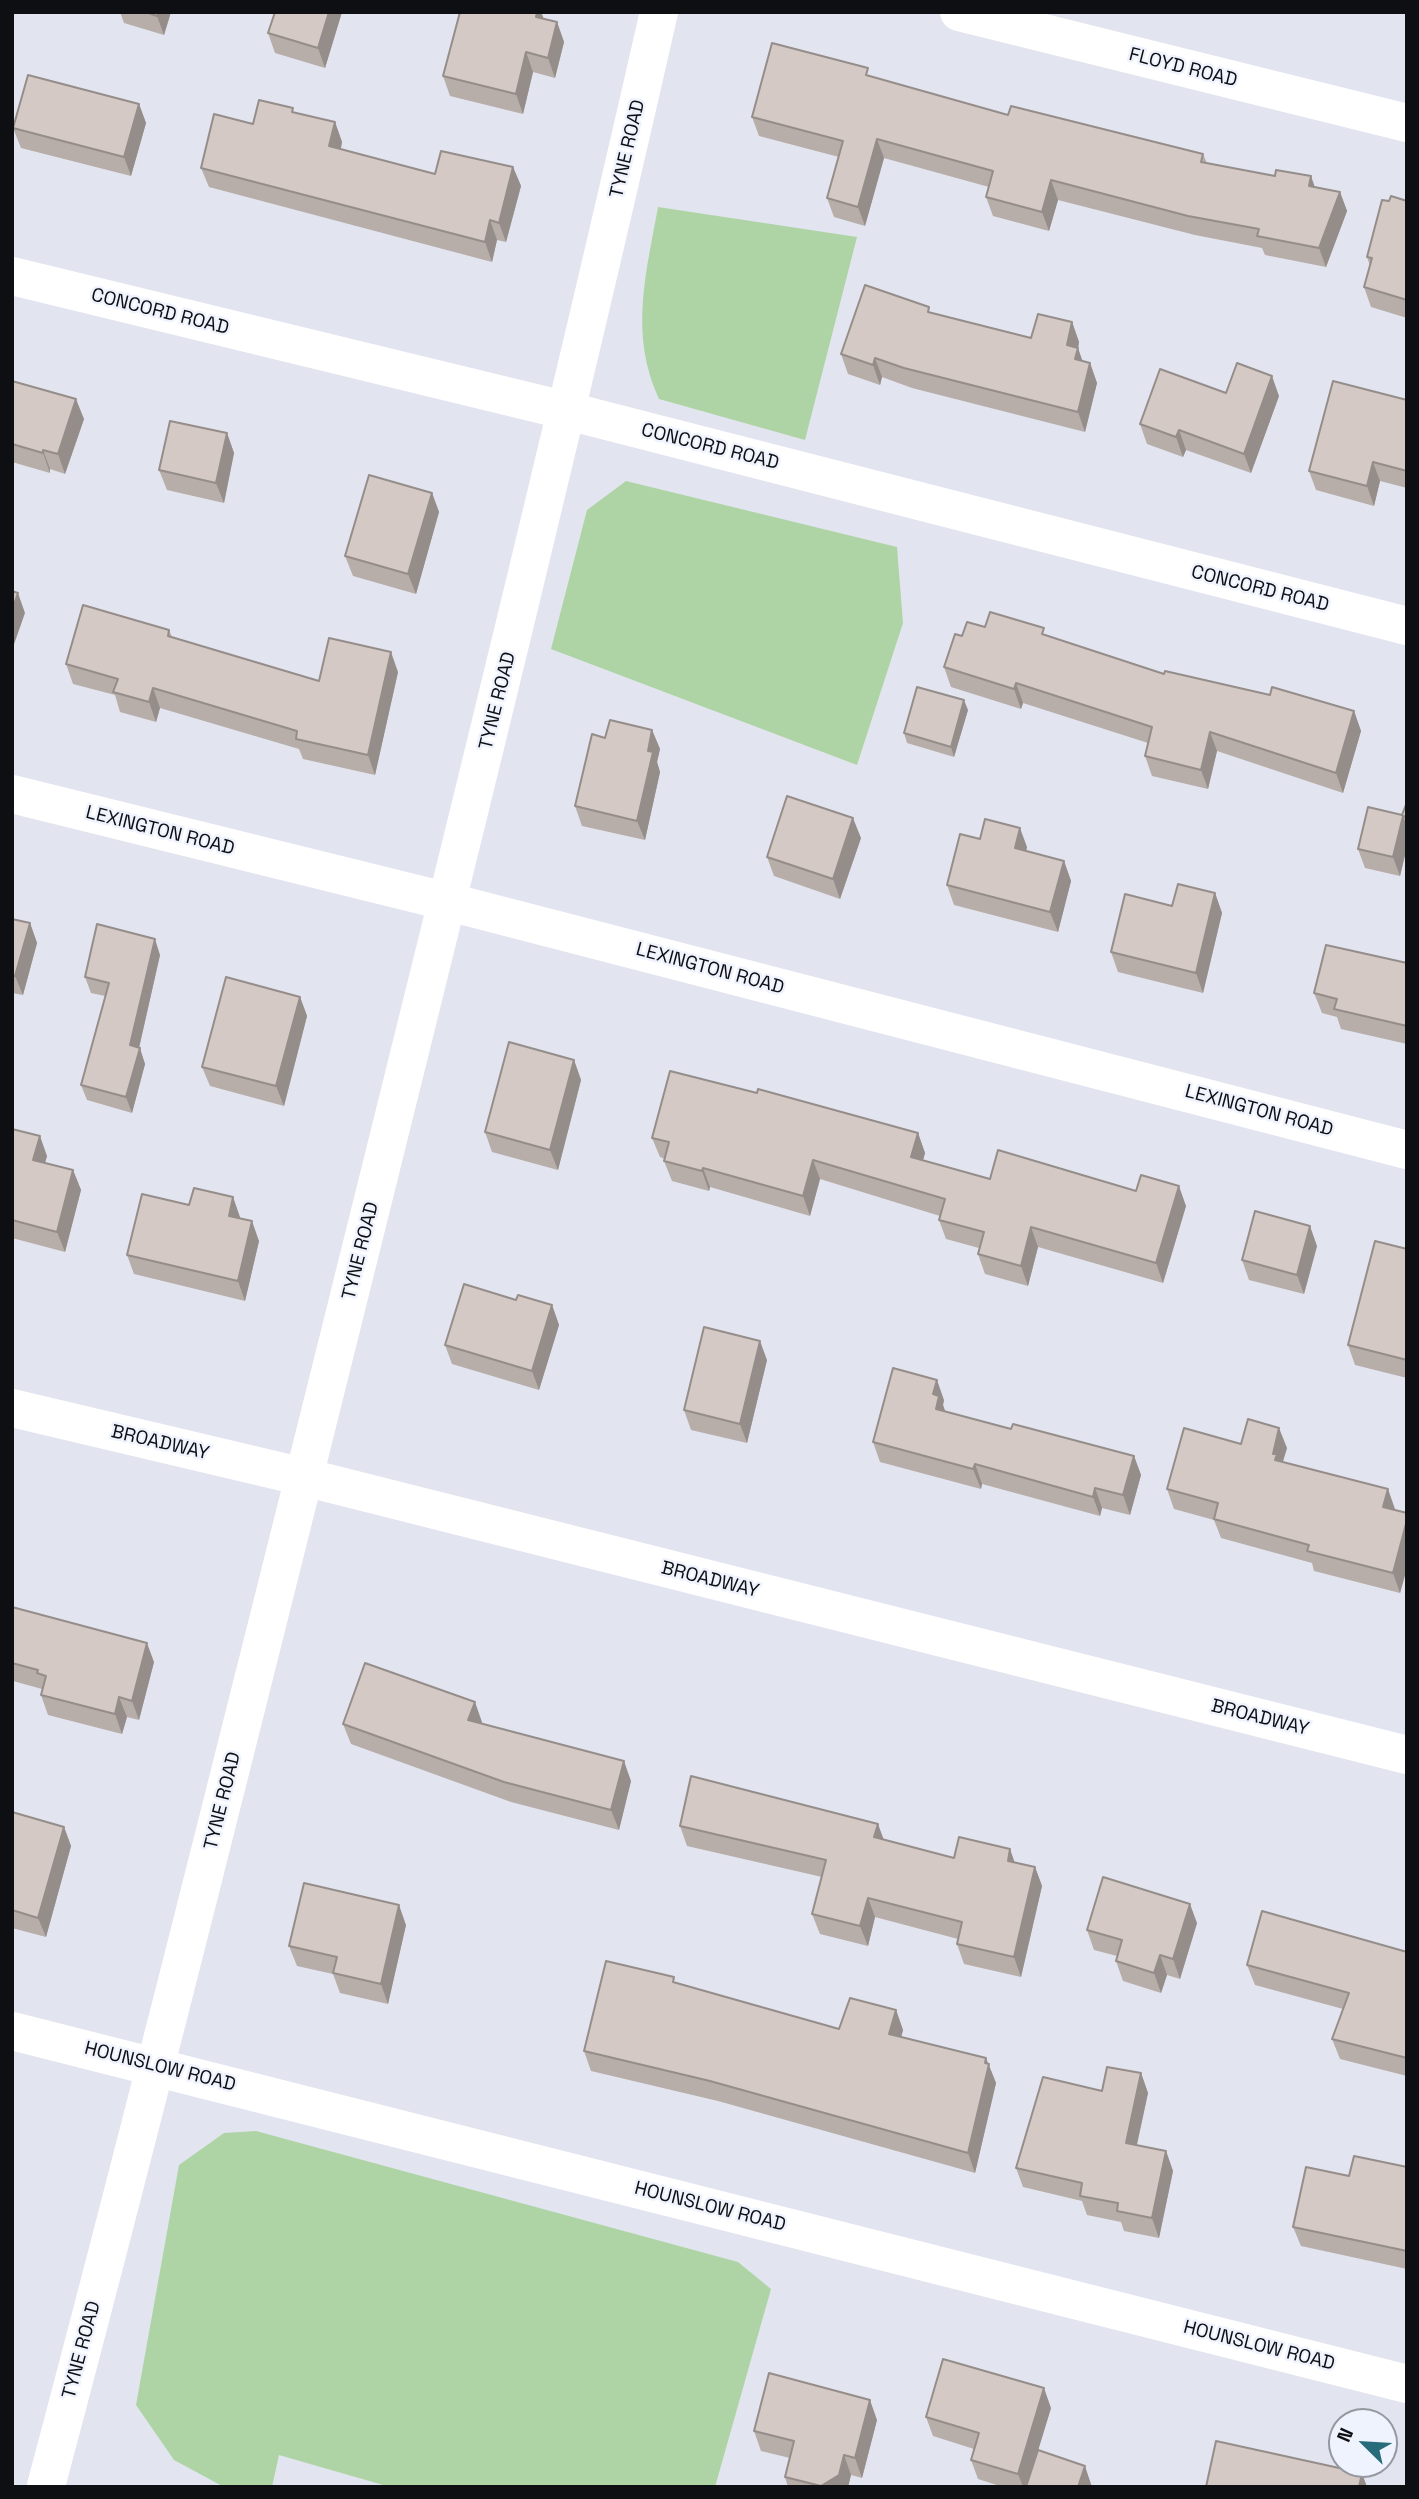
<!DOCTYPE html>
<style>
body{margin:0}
#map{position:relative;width:1419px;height:2499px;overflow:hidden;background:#e2e5f0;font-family:"Space Grotesk",sans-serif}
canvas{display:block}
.frame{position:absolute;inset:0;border:14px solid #0e0f13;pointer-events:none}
.north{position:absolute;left:1328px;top:2408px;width:70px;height:70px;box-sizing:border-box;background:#eff3fd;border:2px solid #95989f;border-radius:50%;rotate:294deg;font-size:19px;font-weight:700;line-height:28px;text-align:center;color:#0e0f13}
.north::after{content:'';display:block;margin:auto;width:24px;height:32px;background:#266c7a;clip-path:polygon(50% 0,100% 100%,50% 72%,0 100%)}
</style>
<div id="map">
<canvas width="1419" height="2499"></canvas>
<div class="frame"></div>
<div class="north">N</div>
</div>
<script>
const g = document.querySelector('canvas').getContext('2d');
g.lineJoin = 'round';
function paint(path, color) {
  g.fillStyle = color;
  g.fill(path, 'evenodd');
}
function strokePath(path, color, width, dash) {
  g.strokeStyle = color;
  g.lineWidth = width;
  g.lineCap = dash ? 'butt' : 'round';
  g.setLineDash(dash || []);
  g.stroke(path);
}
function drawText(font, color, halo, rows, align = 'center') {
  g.font = font + ' "Space Grotesk",sans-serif';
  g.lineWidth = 5;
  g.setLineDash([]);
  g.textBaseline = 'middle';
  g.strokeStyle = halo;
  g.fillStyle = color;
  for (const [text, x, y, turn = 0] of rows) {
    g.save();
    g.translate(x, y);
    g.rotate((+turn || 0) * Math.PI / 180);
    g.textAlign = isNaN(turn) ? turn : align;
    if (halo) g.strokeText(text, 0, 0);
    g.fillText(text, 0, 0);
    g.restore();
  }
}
const green = new Path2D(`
 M658,207L857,237L805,440L659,399C629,334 646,274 658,207Z
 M626,481L897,547L903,623L857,765L551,649L587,510Z
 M256,2131L738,2262L771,2289L715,2487H390L279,2455L272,2487H224L174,2460L136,2405L179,2165L224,2133Z`);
const minor = new Path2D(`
 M959,12L1407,123
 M12,276L568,411L1407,626
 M12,794L449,902L1407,1150
 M12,1408L304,1477L1407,1755
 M12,2031L1407,2384
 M46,2486C135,2152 219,1816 303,1481C425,992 547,504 659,12`);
const wall = new Path2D(`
 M120,12H171L164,35L124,23Z
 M275,12H342L325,68L275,53L268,33Z
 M460,12H541L544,19L557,22L564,42L555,78L533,72L523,114L450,96L443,76Z
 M871,77L1008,115L1203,154L1207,163L1340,192L1347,211L1326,267L1265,255L1262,248L1195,235L1058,200L1049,231L993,216L986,197L989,187L884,158L865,226L834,217L827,198L839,157L759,136L752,117Z
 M139,104L146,123L131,176L21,148L13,128Z
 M295,113L335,122L342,142L341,149L435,174L513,167L521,186L506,242L497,240L492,262L209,187L201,168L253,124Z
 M1389,201H1407V318L1371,307L1364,287L1370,266L1367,257Z
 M932,313L1031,338L1072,322L1079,342L1078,348L1082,361L1090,363L1097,383L1085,432L912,388L882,377L880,385L848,374L841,354Z
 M12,381L84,419L65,474L50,469V473L12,462Z
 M1226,393L1279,396L1251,473L1186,450L1183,457L1147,444L1140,424Z
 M1407,400V488L1380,481L1374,506L1316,490L1309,471Z
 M227,433L234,453L224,503L167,490L159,470Z
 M432,493L439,512L416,594L353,576L345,556Z
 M985,627L1046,635L1164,674L1354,711L1361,731L1343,793L1217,751L1208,789L1152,776L1145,756L1148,743L1023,703L1021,709L951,687L944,667L962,636Z
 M169,630L172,637L319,681L398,672L375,775L303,759L299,749L160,708L156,722L120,712L115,695L73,684L66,664Z
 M968,710L954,757L907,743L904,733Z
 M652,730L660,749L657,762L660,772L645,840L582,826L575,806L605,738Z
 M1407,802V847L1400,876L1365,868L1358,849L1402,815Z
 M861,838L840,899L774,876L767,857Z
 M980,839L1027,847L1026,851L1064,861L1071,881L1058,932L954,905L947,885Z
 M1215,893L1222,913L1203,993L1118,972L1111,952L1172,906Z
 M12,919L30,923L37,943L23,995L12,993Z
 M160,955L139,1048L145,1064L132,1113L87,1100L81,1085L105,996L91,993L85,977Z
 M1407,963V1044L1341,1029L1337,1017L1322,1013L1314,993Z
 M300,997L307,1016L284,1106L210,1086L202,1067Z
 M574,1060L581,1080L558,1170L492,1152L485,1132Z
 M12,1129L47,1156L45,1163L73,1170L81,1190L65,1252L12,1238Z
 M918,1133L925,1153L923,1161L990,1179L1186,1206L1163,1283L1038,1247L1028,1286L985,1274L978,1254L979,1248L946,1239L939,1220L940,1216L820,1179L810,1216L710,1187L709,1191L672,1181L664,1161L665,1159L660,1157L652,1138Z
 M233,1197L240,1219L259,1241L245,1301L134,1274L127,1255L189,1205Z
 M1317,1246L1304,1294L1249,1280L1242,1260Z
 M1407,1249V1378L1355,1365L1348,1345Z
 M516,1300L552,1305L559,1325L539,1390L452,1364L445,1345Z
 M767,1360L747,1443L691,1430L684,1410Z
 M944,1400L943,1405L945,1412L1011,1429L1134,1456L1141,1475L1130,1515L1102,1508L1100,1516L982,1484L981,1489L880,1462L873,1442Z
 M1241,1444L1287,1448L1283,1462L1395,1509V1510L1407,1513V1568L1400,1593L1314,1571L1312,1563L1221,1538L1214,1520L1174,1509L1167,1489Z
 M12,1607L154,1662L139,1720L127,1717L122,1734L48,1715L41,1695L42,1689L13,1681L12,1678Z
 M482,1722L481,1724L631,1781L619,1830L511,1802L351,1744L343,1724Z
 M12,1812L64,1827L71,1846L46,1937L12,1928Z
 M680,1826L884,1840L954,1858L1015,1862L1035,1867L1042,1886L1021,1977L964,1964L957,1944L958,1939L875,1917L868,1946L820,1934L812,1914L822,1877L687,1846Z
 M1197,1923L1180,1979L1167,1975L1161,1993L1123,1981L1116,1961L1117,1956L1094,1950L1087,1930Z
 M406,1925L388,2004L340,1993L333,1974L297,1966L289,1946Z
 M1407,1952V2076L1340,2059L1332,2039L1343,2009L1255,1985L1247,1965Z
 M677,1983L839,2029L896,2010L903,2030L901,2037L988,2063L996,2083L975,2173L718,2101L591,2071L584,2051Z
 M1141,2073L1148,2093L1137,2145L1166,2151L1173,2171L1159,2238L1124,2231L1121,2222L1087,2215L1082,2201L1023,2187L1016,2168L1102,2091Z
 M1407,2167V2269L1301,2246L1293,2227Z
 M1051,2408L1038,2450L1093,2486L1092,2487H1003L978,2479L971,2460L974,2449L933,2436L926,2417Z
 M877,2420L862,2478L851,2475L848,2487H788L785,2477L790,2458L761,2451L754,2431Z`);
const shadedWall = new Path2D(`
 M158,12H171L164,35L157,16Z
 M329,12H342L325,68L318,48Z
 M537,12H541L546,26L536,17Z
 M557,22L564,42L555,78L548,58Z
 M526,52L533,72L523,114L516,94Z
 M139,104L146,123L131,176L124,157Z
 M335,122L342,142L337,166L329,146Z
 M877,139L884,158L865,226L858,207Z
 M513,167L521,186L506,242L499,223Z
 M1311,176L1318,196L1309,186Z
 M1051,180L1058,200L1049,231L1042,212Z
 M1340,192L1347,211L1326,267L1319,248Z
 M490,220L497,240L492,262L485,242Z
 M1072,322L1079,342L1078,348L1085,368L1082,379L1067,345Z
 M875,358L882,377L880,385L873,365Z
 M1090,363L1097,383L1085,432L1078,412Z
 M1272,376L1279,396L1251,473L1244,454Z
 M76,399L84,419L65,474L58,454Z
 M1179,430L1186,450L1183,457L1176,437Z
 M227,433L234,453L224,503L216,483Z
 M43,450L50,469V473L43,453Z
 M1373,462L1380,481L1374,506L1367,486Z
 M432,493L439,512L416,594L408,574Z
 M18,593L25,613L12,650V610Z
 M391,652L398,672L375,775L368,755Z
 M1016,683L1023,703L1021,709L1014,689Z
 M153,688L160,708L156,722L149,702Z
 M964,700L968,710L954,757L951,747Z
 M1354,711L1361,731L1343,793L1336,773Z
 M652,730L660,749L657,762L660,772L645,840L637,821L648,751Z
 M1210,732L1217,751L1208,789L1201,770Z
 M1403,816L1407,827V847L1400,876L1393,857Z
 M853,818L861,838L840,899L833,879Z
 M1020,828L1027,847L1022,868L1015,848Z
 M1064,861L1071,881L1058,932L1050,912Z
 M1215,893L1222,913L1203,993L1196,973Z
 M30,923L37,943L23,995L15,976Z
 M155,939L160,955L136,1061L130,1045Z
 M300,997L307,1016L284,1106L276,1086Z
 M140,1048L145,1064L132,1113L126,1097Z
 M574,1060L581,1080L558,1170L550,1150Z
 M918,1133L925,1153L918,1177L911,1157Z
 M40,1136L47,1156L40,1180L33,1160Z
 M813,1160L820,1179L810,1216L803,1196Z
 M703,1168L710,1187L709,1191L702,1171Z
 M73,1170L81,1190L65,1252L57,1232Z
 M1179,1186L1186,1206L1163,1283L1156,1263Z
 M233,1197L240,1217L236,1236L229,1216Z
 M252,1221L259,1241L245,1301L238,1281Z
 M1310,1226L1317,1246L1304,1294L1297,1275Z
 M1031,1227L1038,1247L1028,1286L1021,1266Z
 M552,1305L559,1325L539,1390L532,1371Z
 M760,1341L767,1360L747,1443L740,1424Z
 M937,1380L944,1400L943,1405L947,1416L936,1409L933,1394Z
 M1279,1428L1287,1448L1281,1467L1282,1480L1273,1454Z
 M1134,1456L1141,1475L1130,1515L1123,1495Z
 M975,1464L982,1484L981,1489L973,1469Z
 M1095,1488L1102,1508L1100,1516L1093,1497Z
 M1388,1489L1395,1509L1390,1527L1383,1507Z
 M1407,1520V1568L1400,1593L1393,1573Z
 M147,1643L154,1662L139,1720L132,1701Z
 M119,1697L127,1717L122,1734L115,1714Z
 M475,1702L482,1722L475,1740L468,1720Z
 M624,1761L631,1781L619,1830L611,1810Z
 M878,1824L885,1843L874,1837Z
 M64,1827L71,1846L46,1937L38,1918Z
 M1010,1849L1017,1869L1008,1861Z
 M1035,1867L1042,1886L1021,1977L1014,1957Z
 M868,1898L875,1917L868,1946L860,1926Z
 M1190,1904L1197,1923L1180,1979L1173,1959Z
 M399,1905L406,1925L388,2004L381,1984Z
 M1160,1955L1167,1975L1161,1993L1154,1973Z
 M896,2010L903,2030L897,2054L889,2034Z
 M986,2058L996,2083L975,2173L968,2153Z
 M1141,2073L1148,2093L1133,2162L1126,2143Z
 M1166,2151L1173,2171L1159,2238L1152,2218Z
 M1044,2388L1051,2408L1027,2487H1023L1018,2474Z
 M870,2400L877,2420L862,2478L855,2458Z
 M844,2455L851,2475L848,2487H821Z
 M1085,2466L1092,2487H1078Z
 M1362,2473L1367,2487H1359Z`);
const building = new Path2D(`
 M146,12H158L157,16Z
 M275,12H329L318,48L268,33Z
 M460,12H537L536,17L557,22L548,58L526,52L516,94L443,76Z
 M772,43L868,68L866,75L1008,115L1011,106L1203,154L1201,162L1275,176L1276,170L1311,176L1309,186L1340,192L1319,248L1257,236L1259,229L1188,216L1051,180L1042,212L986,197L993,171L877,139L858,207L827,198L843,141L752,117Z
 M28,75L139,104L124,157L13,128Z
 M259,100L293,108L292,112L335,122L329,146L435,174L441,151L513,167L499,223L490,220L485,242L201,168L214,114L253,124Z
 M1391,196L1407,201V300L1364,287L1372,258L1367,257L1382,200L1389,201Z
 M865,285L929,307L928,312L1031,338L1038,314L1072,322L1067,345L1078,348L1075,359L1090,363L1078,412L904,368L875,358L873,365L841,354Z
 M1237,363L1272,376L1244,454L1179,430L1176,437L1140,424L1160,369L1226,393Z
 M12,381L76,399L58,454L43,450V453L12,444Z
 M1333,381L1407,400V471L1373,462L1367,486L1309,471Z
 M170,421L227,433L216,483L159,470Z
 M369,475L432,493L408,574L345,556Z
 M12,591L18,593L12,610Z
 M83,605L169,630L168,636L319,681L329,638L391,652L368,755L296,739L297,731L153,688L149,702L113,692L118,679L66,664Z
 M990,612L1044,628L1042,634L1164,674L1165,671L1270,695L1272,687L1354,711L1336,773L1210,732L1201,770L1145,756L1152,727L1016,683L1014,689L944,667L955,634L962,636L967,622L985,627Z
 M917,687L964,700L951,747L904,733Z
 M610,720L652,730L648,751L653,752L637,821L575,806L592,734L605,738Z
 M787,796L853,818L833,879L767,857Z
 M1407,802V817L1403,816L1393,857L1358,849L1368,807L1402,815Z
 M985,819L1020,828L1015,848L1064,861L1050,912L947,885L960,834L980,839Z
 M1178,884L1215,893L1196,973L1111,952L1125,894L1172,906Z
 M12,919L30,923L15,976L12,975Z
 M97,924L155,939L130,1045L140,1048L126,1097L81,1085L109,983L85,977Z
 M1326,945L1407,963V1026L1334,1009L1337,999L1314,993Z
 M226,977L300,997L276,1086L202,1067Z
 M509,1042L574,1060L550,1150L485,1132Z
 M670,1071L757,1093L758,1089L918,1133L911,1157L990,1179L998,1150L1136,1191L1141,1175L1179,1186L1156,1263L1031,1227L1021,1266L978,1254L984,1232L939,1220L945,1199L813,1160L803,1196L703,1168L702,1171L664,1161L669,1142L652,1138Z
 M12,1129L40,1136L33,1160L73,1170L57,1232L12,1220Z
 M194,1188L233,1197L229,1216L252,1221L238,1281L127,1255L142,1194L189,1205Z
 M1255,1211L1310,1226L1297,1275L1242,1260Z
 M1375,1241L1407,1249V1360L1348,1345Z
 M464,1284L516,1300L518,1295L552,1305L532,1371L445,1345Z
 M704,1327L760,1341L740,1424L684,1410Z
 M893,1368L937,1380L933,1394L939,1396L936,1409L1011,1429L1013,1424L1134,1456L1123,1495L1095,1488L1093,1497L975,1464L973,1469L873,1442Z
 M1248,1419L1279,1428L1273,1454H1277L1275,1460L1388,1489L1383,1507L1407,1513V1520L1393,1573L1307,1551L1309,1545L1214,1519L1218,1503L1167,1489L1184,1428L1241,1444Z
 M12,1607L147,1643L132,1701L119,1697L115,1714L41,1695L46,1676L37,1673L38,1670L12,1663Z
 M365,1663L475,1702L468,1720L624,1761L611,1810L504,1782L343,1724Z
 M691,1776L878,1824L874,1837L954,1858L959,1837L1010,1849L1008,1861L1035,1867L1014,1957L957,1944L962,1922L868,1898L860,1926L812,1914L826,1860L680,1826Z
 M12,1812L64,1827L38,1918L12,1910Z
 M1103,1877L1190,1904L1173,1959L1160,1955L1154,1973L1116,1961L1122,1940L1087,1930Z
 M304,1883L399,1905L381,1984L333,1973L337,1957L289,1946Z
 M1262,1911L1407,1952V2058L1332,2039L1349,1993L1247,1965Z
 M606,1961L674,1977L673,1982L839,2029L850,1998L896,2010L889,2034L986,2058L985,2063L989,2064L968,2153L710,2081L584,2051Z
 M1107,2067L1141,2073L1126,2143L1166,2151L1152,2218L1117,2211L1118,2203L1080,2196L1082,2183L1016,2168L1043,2077L1102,2091Z
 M1354,2156L1407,2167V2251L1293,2227L1306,2167L1349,2176Z
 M943,2359L1044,2388L1018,2474L971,2460L979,2433L926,2417Z
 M769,2373L870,2400L855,2458L844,2455L839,2475L821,2486L785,2477L794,2441L754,2431Z
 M1216,2441L1362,2473L1359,2487H1206Z
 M1038,2450L1085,2466L1078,2487H1026Z`);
const streetNames = [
 ["FLOYD ROAD",1183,68,14],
 ["TYNE ROAD",628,149,-77],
 ["CONCORD ROAD",160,312,14],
 ["CONCORD ROAD",710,447,14],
 ["CONCORD ROAD",1260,589,14],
 ["TYNE ROAD",498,701,-76],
 ["LEXINGTON ROAD",160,831,14],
 ["LEXINGTON ROAD",710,969,15],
 ["LEXINGTON ROAD",1259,1111,15],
 ["TYNE ROAD",361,1251,-76],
 ["BROADWAY",160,1443,13],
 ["BROADWAY",710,1580,14],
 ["BROADWAY",1260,1718,14],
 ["TYNE ROAD",223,1801,-76],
 ["HOUNSLOW ROAD",160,2067,14],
 ["HOUNSLOW ROAD",710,2207,14],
 ["HOUNSLOW ROAD",1259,2346,14],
 ["TYNE ROAD",82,2350,-75]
];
paint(green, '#aed4a5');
strokePath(minor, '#fff', 38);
paint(wall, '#b7ada9');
paint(shadedWall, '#958d8a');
paint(building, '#d5c9c5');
strokePath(building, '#958d8a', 2);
drawText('19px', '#0e0f13', '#eff3fd', streetNames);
</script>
